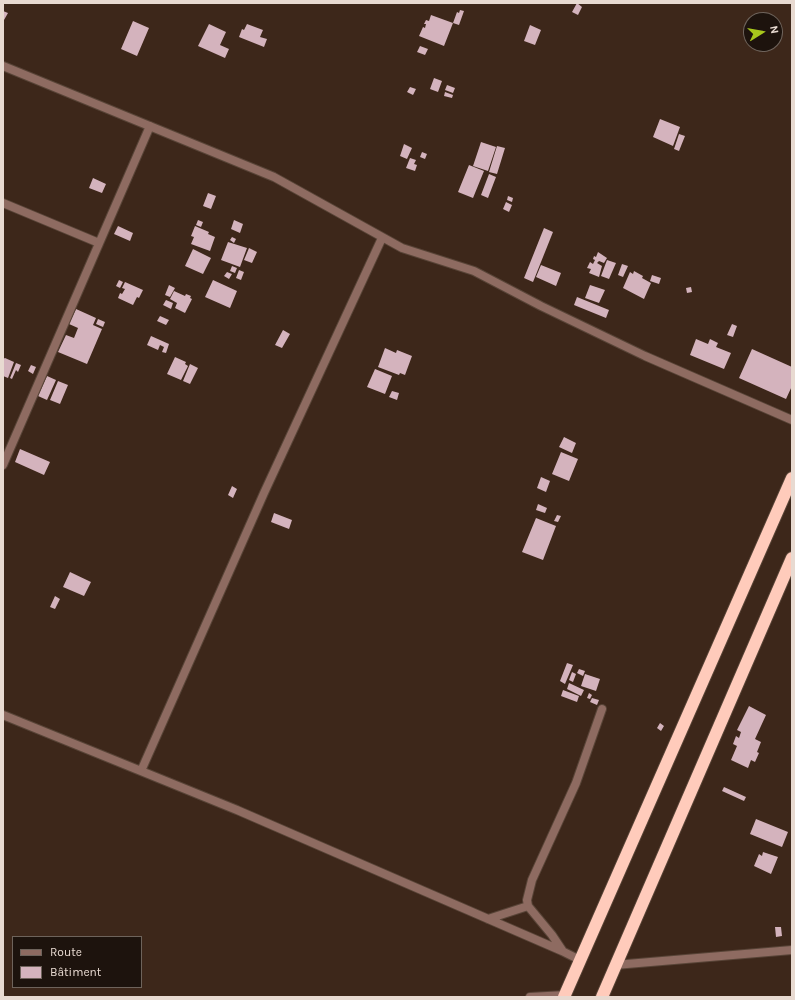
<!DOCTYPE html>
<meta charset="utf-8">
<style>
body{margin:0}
#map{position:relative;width:795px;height:1000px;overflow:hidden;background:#3d271a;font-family:Karla,sans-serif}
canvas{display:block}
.frame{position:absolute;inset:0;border:4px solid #e8dad1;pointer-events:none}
.legend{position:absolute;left:12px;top:936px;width:130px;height:52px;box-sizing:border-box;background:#1d130d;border:1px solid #6e635b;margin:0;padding:5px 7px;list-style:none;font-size:12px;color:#e8dad1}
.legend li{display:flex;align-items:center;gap:8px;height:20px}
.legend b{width:20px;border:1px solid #6e635b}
.north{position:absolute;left:743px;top:12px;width:40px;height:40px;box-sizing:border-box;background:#1d130d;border:1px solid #6e635b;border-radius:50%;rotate:79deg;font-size:11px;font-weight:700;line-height:16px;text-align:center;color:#e8dad1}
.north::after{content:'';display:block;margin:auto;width:14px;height:18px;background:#a8c71c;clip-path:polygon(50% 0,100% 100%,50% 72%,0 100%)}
</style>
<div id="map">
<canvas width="795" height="1000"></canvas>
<div class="frame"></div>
<ul class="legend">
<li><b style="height:5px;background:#8e6b61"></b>Route</li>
<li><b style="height:11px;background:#d4b3bd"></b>Bâtiment</li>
</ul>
<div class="north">N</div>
</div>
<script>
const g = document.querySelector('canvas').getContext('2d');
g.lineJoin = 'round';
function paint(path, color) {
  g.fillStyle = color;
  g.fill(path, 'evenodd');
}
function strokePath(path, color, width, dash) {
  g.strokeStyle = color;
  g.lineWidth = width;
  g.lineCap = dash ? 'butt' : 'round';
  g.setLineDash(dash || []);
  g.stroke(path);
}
const building = new Path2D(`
 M577,3L582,7L578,15L572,12Z
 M460,10L464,11L459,25L453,23L457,12L459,13Z
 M3,11L8,13L4,20L3,19Z
 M431,15L453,23L444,46L419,36L423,27L425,28L426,24H424L426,20L429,21Z
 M133,21L149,28L137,56L121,49Z
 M209,24L226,32L220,45L229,49L225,58L198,46Z
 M247,24L263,30L260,37L267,39L264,47L239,37L242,29L244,30Z
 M530,25L541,30L535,45L524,41Z
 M420,46L428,49L425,55L417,52Z
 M434,78L442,81L438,92L430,89Z
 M447,85L455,88L453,93L445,90Z
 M410,87L416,89L413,95L407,92Z
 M445,92L453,95L452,98L444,96Z
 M660,119L680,127L673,146L653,137Z
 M679,134L685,136L679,151L674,149Z
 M481,142L496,147L488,171L473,166Z
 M404,144L412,148L407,159L400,156Z
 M497,146L505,148L497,174L489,172Z
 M422,152L427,154L425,159L420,157Z
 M410,158L416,160L414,164L417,165L415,171L406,168Z
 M469,165L484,171L473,198L458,192Z
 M489,174L496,177L488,198L481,195Z
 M93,178L106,184L102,193L89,188Z
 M208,193L216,196L211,209L203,206Z
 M508,196L513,198L512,202L507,200Z
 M506,202L512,205L509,212L503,209Z
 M198,220L203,222L201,227L196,225Z
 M234,220L243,224L240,233L231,229Z
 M118,226L133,233L130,241L114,234Z
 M195,226L209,232L208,234L215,237L210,251L191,244L194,237L191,236Z
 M544,228L553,232L533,282L524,278Z
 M232,237L236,239L234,243L230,240Z
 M228,242L247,248L240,267L221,260Z
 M249,248L257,252L252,263L244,260Z
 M193,249L211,258L203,274L185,266Z
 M598,252L607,258L604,263L599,261L597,263L602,266L599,277L589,273L591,269L587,268L590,262L593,264L595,260L593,259L594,256L596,257Z
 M607,260L616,263L609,279L601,276Z
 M622,264L628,266L623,277L618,275Z
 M541,265L561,273L556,286L536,277Z
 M232,266L237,268L235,273L230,271Z
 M239,270L244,272L241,280L236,278Z
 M634,271L643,276L642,278L651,283L644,299L623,288L630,272L633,274Z
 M227,272L232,274L229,279L224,276Z
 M652,275L661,278L659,284L650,281Z
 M119,280L123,282L120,288L116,286Z
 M213,280L237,291L230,308L205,297Z
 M125,282L143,290L139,298L137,297L133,305L118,298L120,293L122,294L125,289L122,288Z
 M169,285L175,288L170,297L165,295Z
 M590,285L605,290L599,303L585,298Z
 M691,287L692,292L687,293L686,288Z
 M174,291L185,296L186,294L191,296L190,298L192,299L185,313L175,308L177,303L170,299Z
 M577,297L609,310L606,318L574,305Z
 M166,300L173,303L171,309L163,305Z
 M76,309L96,318L93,325L102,329L87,364L58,352L66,335L74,338L78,328L69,324Z
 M160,316L169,320L166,325L157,321Z
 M98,319L105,322L103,327L96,324Z
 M732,324L737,326L733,337L727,335Z
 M283,330L290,334L282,348L275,345Z
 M151,336L169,344L166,353L162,352L164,347L160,345L158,350L147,345Z
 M696,339L708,344L710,339L718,343L716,347L731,353L724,369L690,355Z
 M385,348L396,353L397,350L412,356L405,375L400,373L399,375L378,367Z
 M752,349L792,367V386L786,399L739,378Z
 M175,357L186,362L185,364L188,366L181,380L167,374Z
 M5,358L14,362L8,378L3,376V359Z
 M16,363L21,365L18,372L16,370L12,379L10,378Z
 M190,364L198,368L190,384L183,381Z
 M31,365L36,367L33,374L28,371Z
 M375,369L392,376L385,394L367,387Z
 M47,376L56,380L47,400L38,396Z
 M58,381L68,385L60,404L50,400Z
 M392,391L399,393L397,400L389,397Z
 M564,437L576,443L572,453L559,447Z
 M20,449L50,462L44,475L15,462Z
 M561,452L578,459L569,481L552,474Z
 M541,477L550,481L546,492L537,488Z
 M232,486L237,489L233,498L228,495Z
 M538,504L547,508L545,513L536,510Z
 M274,513L292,520L289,529L271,522Z
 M557,515L561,516L558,522L554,521Z
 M536,518L556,526L543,560L522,552Z
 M70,572L91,582L84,596L63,587Z
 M55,596L60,599L55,609L50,607Z
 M567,663L573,665L565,684L560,681Z
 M579,669L585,671L583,676L577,673Z
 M572,672L576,674L573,682L569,680Z
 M585,674L600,679L596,691L581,686Z
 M569,683L584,690L581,696L567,689Z
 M563,690L579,696L577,702L561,696Z
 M589,693L592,695L590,699L587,698Z
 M592,698L599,700L597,705L590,702Z
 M749,706L766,715L755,739L761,742L757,752L759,753L755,762L751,760L748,768L731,760L737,746L733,744L736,736L739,738L741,732L737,730Z
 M660,723L664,726L661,731L657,728Z
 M724,787L746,797L744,801L722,791Z
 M756,819L788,832L782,847L750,834Z
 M763,852L778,857L771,874L754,866L759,854L762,856Z
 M775,927H781L782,936L776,937Z`);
const street = new Path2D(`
 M3,66L274,177L402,248L474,271L541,306L645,356L792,420
 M3,203L99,243
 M3,465L150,126
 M3,715L237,810L562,951L580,960
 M141,771L264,493L382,238
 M488,919L528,906
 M562,950L552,935L528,906L527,900L532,880L576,783L602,709
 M615,965L792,950
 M530,997L565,995`);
const highway = new Path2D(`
 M564,997L792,478
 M602,997L792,558`);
paint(building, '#d4b3bd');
strokePath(street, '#584437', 10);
strokePath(highway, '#584437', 14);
strokePath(street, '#8e6b61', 8);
strokePath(highway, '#ffcbbb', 12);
</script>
